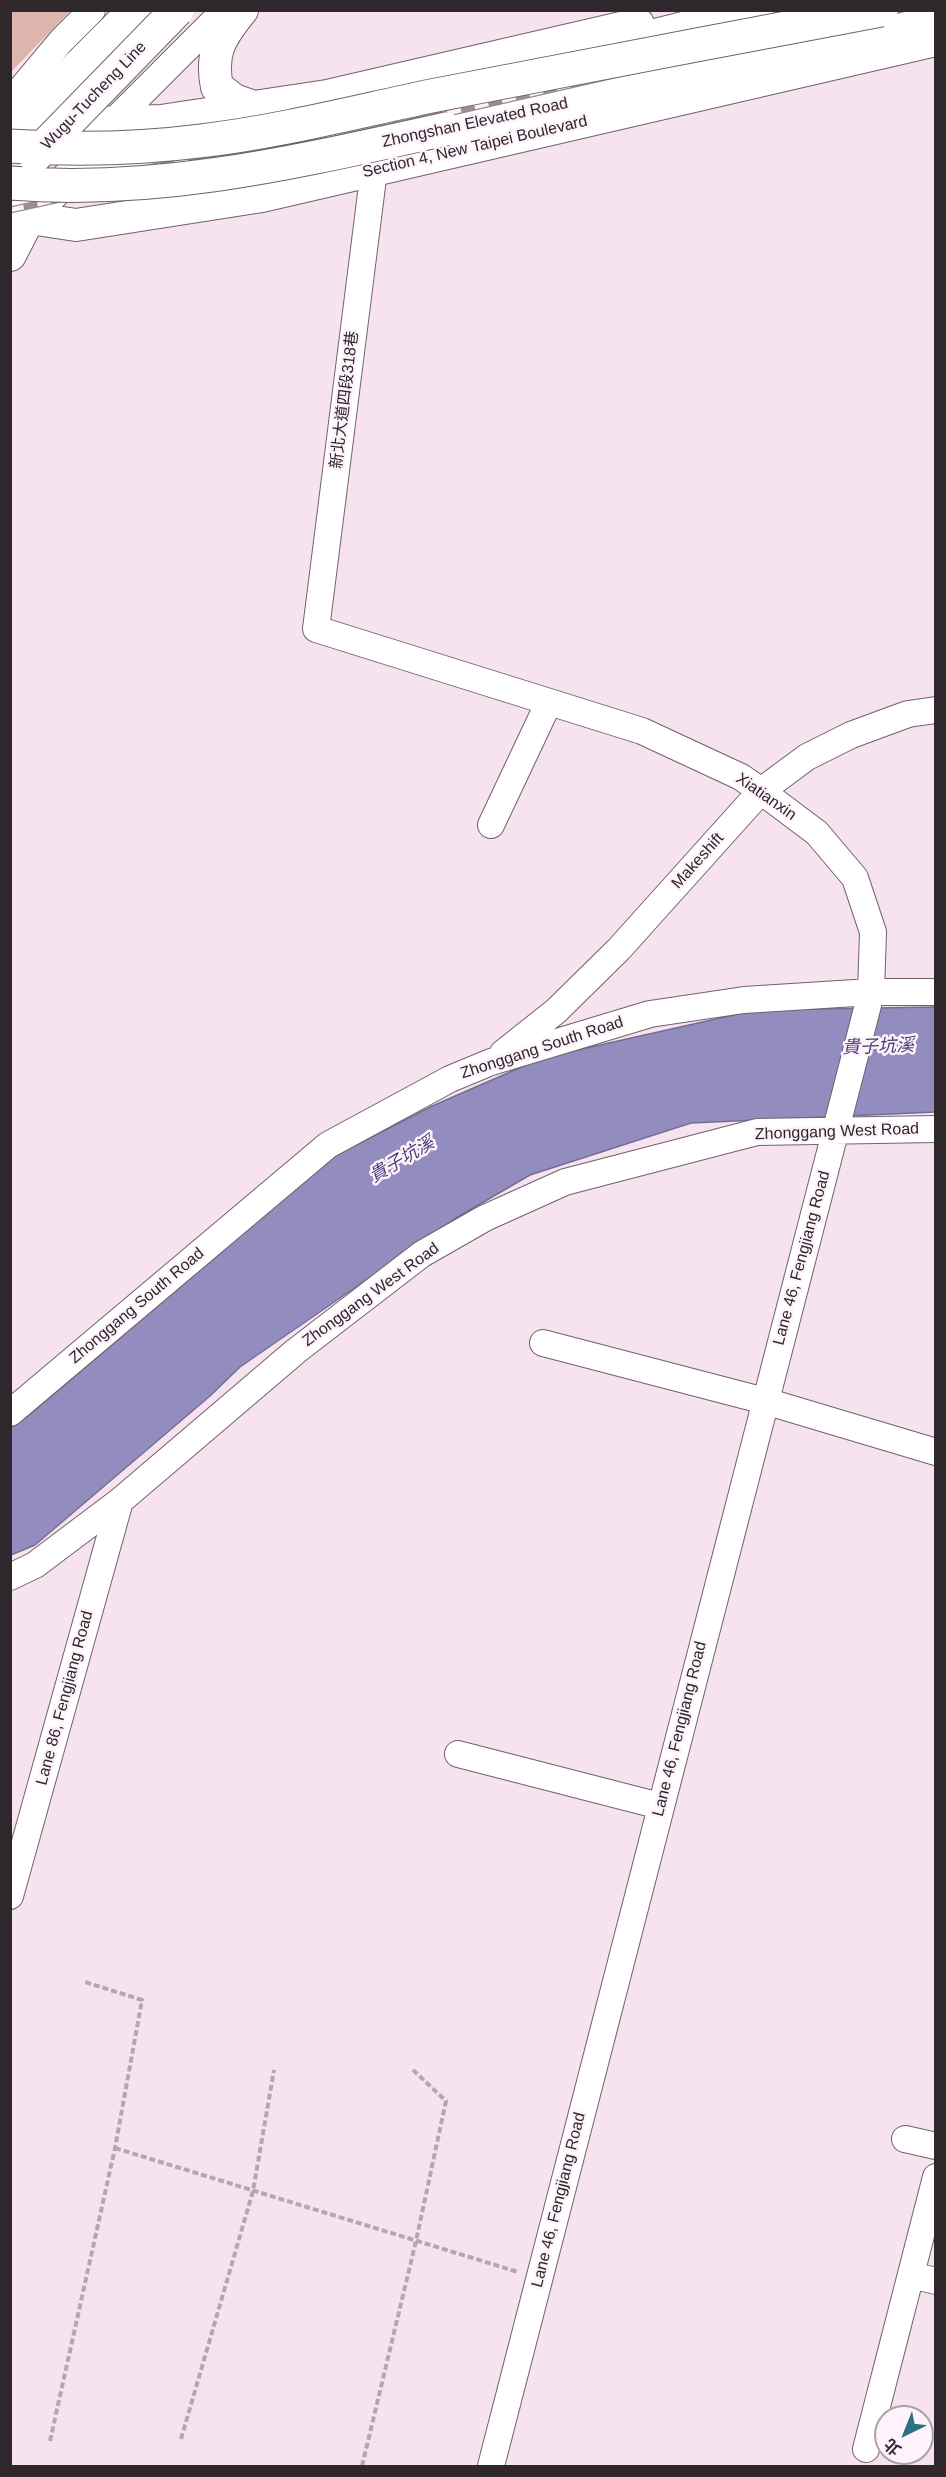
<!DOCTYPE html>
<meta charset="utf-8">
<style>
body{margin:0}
#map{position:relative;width:946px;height:2477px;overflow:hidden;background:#f6e3ef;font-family:Arial,"Noto Sans TC",sans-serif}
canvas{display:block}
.frame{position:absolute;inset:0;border:12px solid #2e272c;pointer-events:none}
.north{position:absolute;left:874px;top:2405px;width:60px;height:60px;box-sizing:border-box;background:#fef3fa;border:2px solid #aba1a8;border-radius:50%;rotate:223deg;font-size:16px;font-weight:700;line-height:24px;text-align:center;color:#2e272c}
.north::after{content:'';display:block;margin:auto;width:21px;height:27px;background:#2c7280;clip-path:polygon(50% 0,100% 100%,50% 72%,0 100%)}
</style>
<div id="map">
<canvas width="946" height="2477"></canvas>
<div class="frame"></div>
<div class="north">北</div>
</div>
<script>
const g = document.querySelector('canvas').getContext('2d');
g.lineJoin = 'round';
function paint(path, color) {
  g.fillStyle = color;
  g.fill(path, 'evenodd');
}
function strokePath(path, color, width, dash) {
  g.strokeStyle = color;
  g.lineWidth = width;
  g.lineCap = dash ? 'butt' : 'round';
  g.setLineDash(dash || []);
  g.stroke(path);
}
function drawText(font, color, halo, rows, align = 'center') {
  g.font = font + ' Arial,"Noto Sans TC",sans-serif';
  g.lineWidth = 5;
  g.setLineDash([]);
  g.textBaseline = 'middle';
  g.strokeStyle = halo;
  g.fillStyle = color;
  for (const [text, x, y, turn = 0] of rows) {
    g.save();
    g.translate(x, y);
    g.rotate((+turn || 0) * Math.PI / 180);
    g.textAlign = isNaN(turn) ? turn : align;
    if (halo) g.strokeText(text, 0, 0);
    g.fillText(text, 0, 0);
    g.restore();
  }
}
const green = new Path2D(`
 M11,10L70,11L11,72L10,11Z`);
const water = new Path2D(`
 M935,1007V1112L691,1123L530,1175L456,1218L240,1367L210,1396L35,1545L11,1555V1427L28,1416L335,1156L430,1107L542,1058L756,1010Z`);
const path = new Path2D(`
 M115,2148L518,2272
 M181,2439L253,2191L274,2070
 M50,2441L115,2148L142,2000L85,1982
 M362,2466L416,2241L446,2101L411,2068`);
const minor = new Path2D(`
 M10,102L61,41L92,10
 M113,122L225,10
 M374,170L316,629L642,731L741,777L761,791L817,833L855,878L873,932L871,992L868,1005L491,2466
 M491,825L549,702
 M503,1053L556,1011L619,949L761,791L807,757L851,735L908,714L936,710
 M543,1343L765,1401L936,1452
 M10,1413L328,1145L450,1079L491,1062L650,1014L744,1000L871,992H936
 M10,1577L35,1565L120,1501L296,1351L422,1254L485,1218L565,1182L757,1132L936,1129
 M458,1754L660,1806
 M10,1896L120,1501
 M905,2139L936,2146
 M911,2275L936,2281
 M866,2449L936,2177`);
const major = new Path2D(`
 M242,10C220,37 210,53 217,87L234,100L254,107
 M44,133L113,122L161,121L327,96L638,24
 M102,163H184L217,159L378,123
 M10,215L76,225L262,196L936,40
 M10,255L29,218L82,163L106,132`);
const highway = new Path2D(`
 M602,49L757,10
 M446,129L936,22
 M10,135L135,10`);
const rail = new Path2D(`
 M10,198L333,128L847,10
 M10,210L335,139L898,10`);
const highwayBridge = new Path2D(`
 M10,146C74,150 137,149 200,141C278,132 355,112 431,96C581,66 731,39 881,10
 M35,156L177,10
 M10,183C161,195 300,161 446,129`);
const streetNames = [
 ["Wugu-Tucheng Line",94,96,-46],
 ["Zhongshan Elevated Road",475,123,-12],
 ["Section 4, New Taipei Boulevard",475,147,-13],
 ["新北大道四段318巷",345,400,-83],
 ["Xiatianxin",766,797,35],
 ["Makeshift",698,861,-48],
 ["Zhonggang South Road",542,1048,-18],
 ["Zhonggang West Road",837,1132,-2],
 ["Lane 46, Fengjiang Road",802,1258,-75],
 ["Zhonggang West Road",371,1295,-36],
 ["Zhonggang South Road",137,1306,-40],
 ["Lane 86, Fengjiang Road",65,1698,-75],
 ["Lane 46, Fengjiang Road",680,1729,-76],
 ["Lane 46, Fengjiang Road",559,2200,-76]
];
const waterNames = [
 ["貴子坑溪",878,1047,-2],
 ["貴子坑溪",402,1160,-31]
];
paint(green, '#dcb5ad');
paint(water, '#928dbe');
strokePath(water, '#746e92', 1.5);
strokePath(minor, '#71616b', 28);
strokePath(major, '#71616b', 34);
strokePath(highway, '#71616b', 35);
strokePath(path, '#b5a6af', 4, [6, 3]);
strokePath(minor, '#fff', 26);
strokePath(major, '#fff', 32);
strokePath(highway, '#fff', 33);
strokePath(rail, '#998c94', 7);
strokePath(rail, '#fef3fa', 4.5, [14]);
strokePath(highwayBridge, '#71616b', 35, []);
strokePath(highwayBridge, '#fff', 33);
drawText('16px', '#2e272c', '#fef3fa', streetNames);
drawText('italic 18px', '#473c7a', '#fef3fa', waterNames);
</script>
